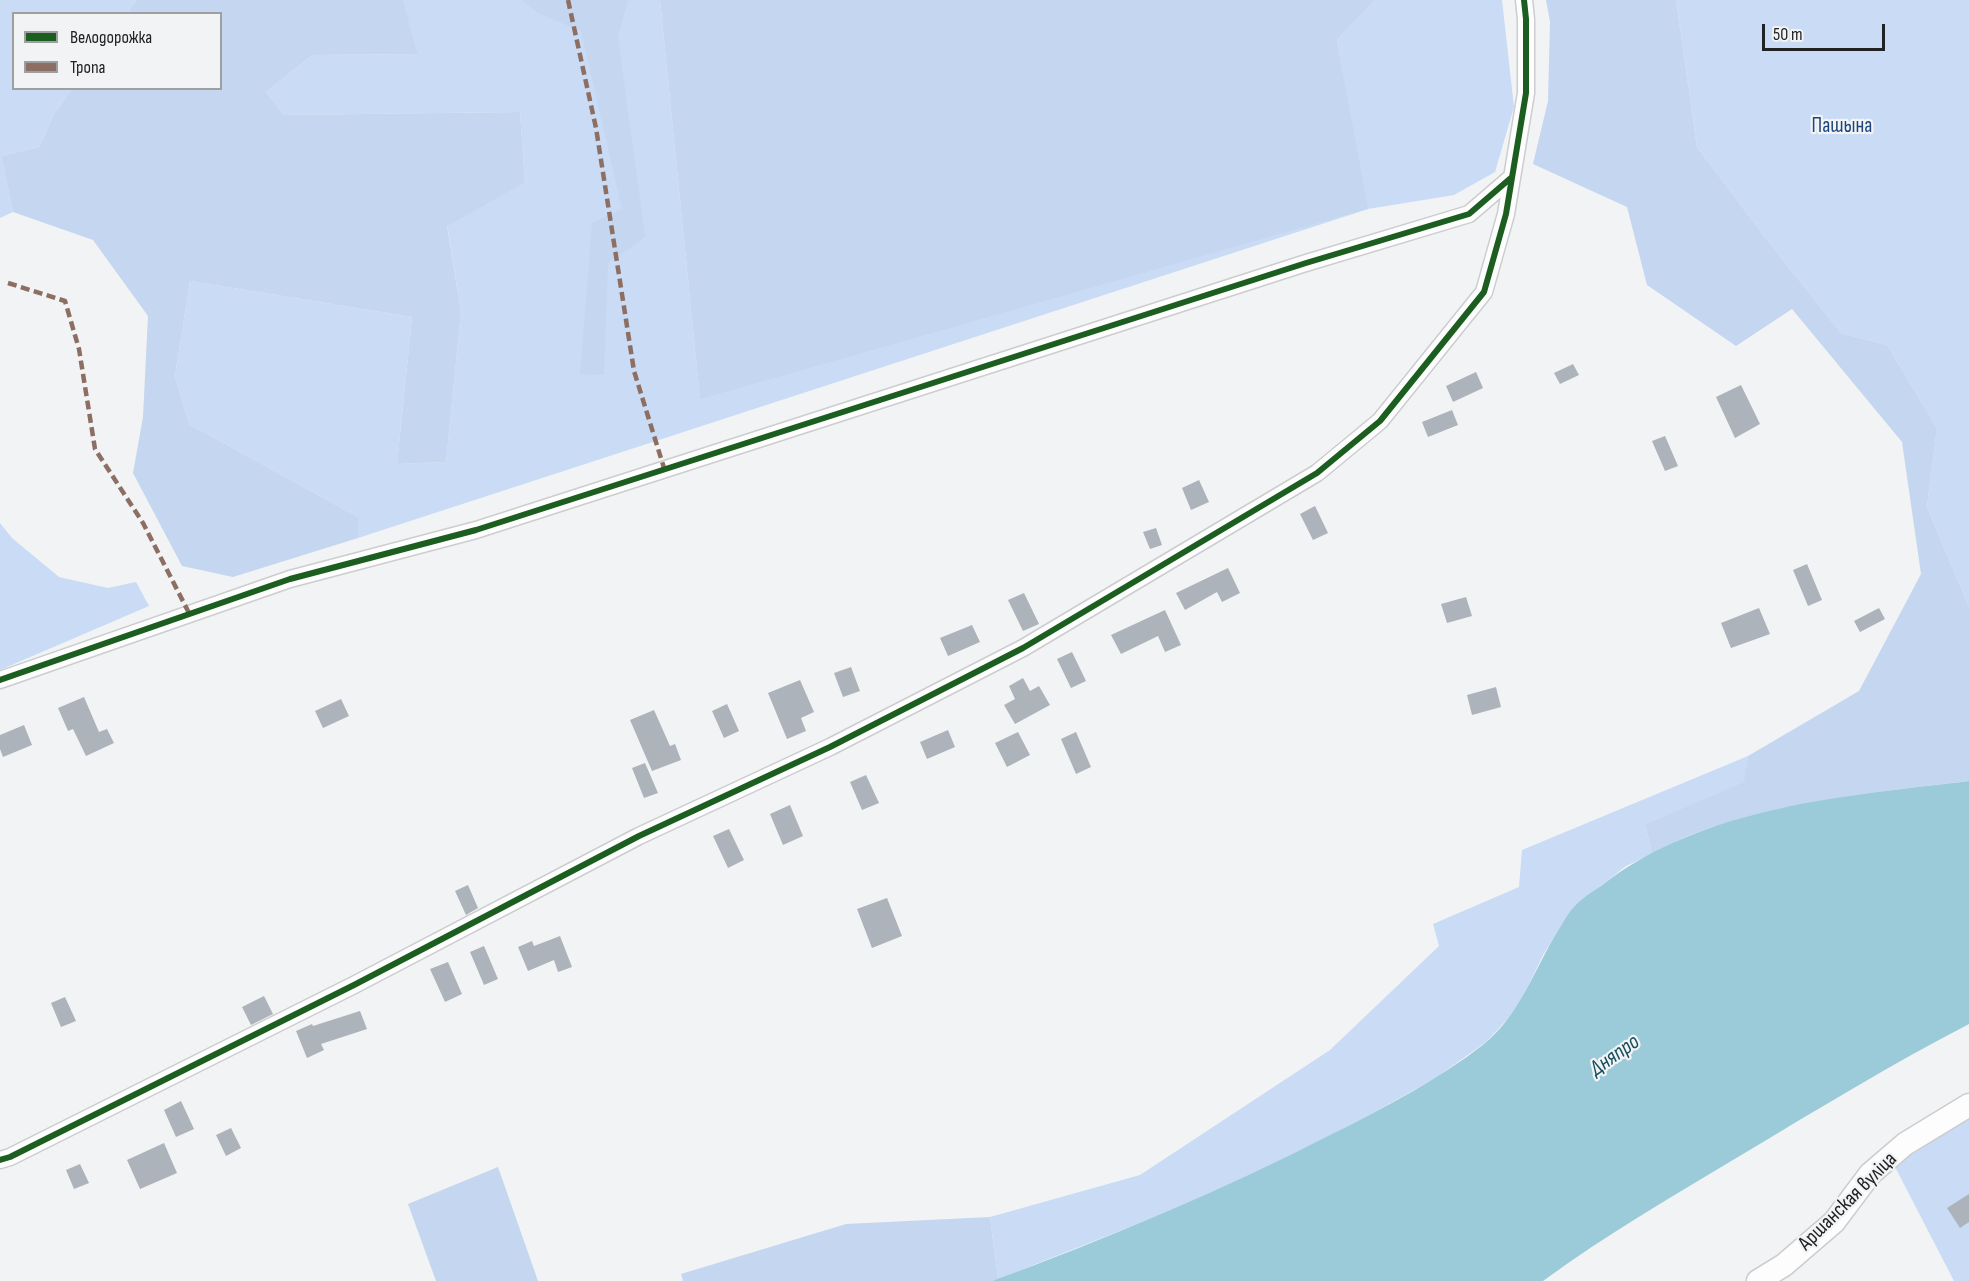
<!DOCTYPE html>
<meta charset="utf-8">
<style>
body{margin:0}
#map{position:relative;width:1969px;height:1281px;overflow:hidden;background:#f2f3f4;font-family:"Sofia Sans Condensed",sans-serif}
canvas{display:block}
.legend{position:absolute;left:12px;top:12px;width:210px;height:78px;box-sizing:border-box;background:#f1f3f5;border:2px solid #9e9fa1;margin:0;padding:8px 10px;list-style:none;font-size:18px;color:#212223}
.legend li{display:flex;align-items:center;gap:12px;height:30px}
.legend b{width:30px;border:2px solid #9e9fa1}
.scale{position:absolute;left:1762px;top:24px;width:123px;height:27px;box-sizing:border-box;border:3px solid #212223;border-top:0;padding-left:8px;font-size:18px;line-height:21px;white-space:nowrap;color:#212223;-webkit-text-stroke:4px #f1f3f5;paint-order:stroke}
</style>
<div id="map">
<canvas width="1969" height="1281"></canvas>
<ul class="legend">
<li><b style="height:8px;background:#1b5e20"></b>Велодорожка</li>
<li><b style="height:8px;background:#8d6e63"></b>Тропа</li>
</ul>
<div class="scale">50 m</div>
</div>
<script>
const g = document.querySelector('canvas').getContext('2d');
g.lineJoin = 'round';
function paint(path, color) {
  g.fillStyle = color;
  g.fill(path, 'evenodd');
}
function strokePath(path, color, width, dash) {
  g.strokeStyle = color;
  g.lineWidth = width;
  g.lineCap = dash ? 'butt' : 'round';
  g.setLineDash(dash || []);
  g.stroke(path);
}
function drawText(font, color, halo, rows, align = 'center') {
  g.font = font + ' "Sofia Sans Condensed",sans-serif';
  g.lineWidth = 4.5;
  g.setLineDash([]);
  g.textBaseline = 'middle';
  g.strokeStyle = halo;
  g.fillStyle = color;
  for (const [text, x, y, turn = 0] of rows) {
    g.save();
    g.translate(x, y);
    g.rotate((+turn || 0) * Math.PI / 180);
    g.textAlign = isNaN(turn) ? turn : align;
    if (halo) g.strokeText(text, 0, 0);
    g.fillText(text, 0, 0);
    g.restore();
  }
}
const green = new Path2D(`
 M0,0H137L127,13L14,14V88L72,89L54,114L39,147L1,156L13,212L0,218Z
 M394,0H660L700,398L1367,209L1337,40L1375,0H1502L1514,107L1495,172L1454,195L1368,209L358,538V517L189,424L175,376L190,281L412,317L397,464L446,462L461,312L447,225L525,183L520,112L284,115L266,92L312,55L418,54L403,1Z
 M1676,0H1969V607L1927,507L1937,428L1887,345L1841,333L1767,240L1697,147Z
 M0,523L12,538L59,577L108,588L136,582L149,606L0,670Z
 M1748,756L1745,782L1645,824L1652,854L1626,866L1574,907L1543,955L1517,1009L1486,1042L1434,1079L1371,1114L1279,1162L1193,1202L998,1279L990,1217L1140,1175L1330,1050L1439,946L1433,924L1519,887L1522,850Z
 M1969,1117V1281H1954L1894,1165Z`);
const forest = new Path2D(`
 M137,0H403L418,54L312,55L266,92L284,115L520,112L525,183L447,226L461,312L446,462L397,464L412,317L190,281L175,376L189,424L358,517V538L233,577L182,566L133,473L143,417L148,316L93,240L13,212L1,156L39,147L54,114L72,89L220,88V14L127,13Z
 M522,0H628L618,37L645,237L608,263L604,375L580,374L592,223L622,209L581,31L538,13Z
 M660,0H1375L1337,40L1368,209L700,399Z
 M1546,0H1676L1697,147L1767,240L1841,333L1887,345L1937,428L1927,507L1969,607V781C1876,792 1782,801 1693,834C1679,839 1665,847 1652,854L1645,824L1744,782L1748,756L1859,691L1921,574L1902,442L1792,309L1736,346L1647,285L1627,207L1533,164L1548,101L1550,22Z
 M498,1167L538,1281H436L408,1204Z
 M990,1217L998,1279L992,1281H683L681,1274L846,1224Z`);
const water = new Path2D(`
 M1969,781V1024C1892,1064 1818,1109 1743,1154C1675,1195 1607,1234 1543,1281H992C1108,1238 1222,1191 1332,1134C1384,1108 1438,1080 1484,1044C1521,1014 1534,969 1558,931C1563,923 1568,913 1574,907C1581,899 1592,892 1601,886C1703,806 1845,796 1969,781Z`);
const building = new Path2D(`
 M1573,364L1579,375L1560,384L1554,373Z
 M1476,372L1483,388L1453,402L1446,386Z
 M1741,385L1760,424L1735,438L1716,397Z
 M1452,410L1458,425L1428,437L1422,422Z
 M1665,436L1678,466L1665,471L1652,441Z
 M1199,480L1209,502L1191,510L1182,488Z
 M1315,506L1328,533L1313,540L1300,514Z
 M1156,528L1162,545L1150,549L1143,532Z
 M1807,564L1822,600L1808,606L1793,570Z
 M1228,568L1240,593L1222,602L1217,592L1185,610L1176,593Z
 M1024,593L1039,624L1023,631L1008,600Z
 M1466,597L1472,616L1447,623L1441,604Z
 M1759,608L1770,634L1731,648L1721,623Z
 M1879,608L1885,619L1860,632L1854,621Z
 M1165,610L1181,645L1165,652L1158,636L1121,654L1111,635Z
 M972,625L980,642L948,656L940,638Z
 M1072,652L1086,681L1071,688L1057,659Z
 M851,667L860,691L843,697L834,673Z
 M1023,678L1030,691L1039,686L1050,705L1015,724L1004,705L1015,699L1009,686Z
 M800,680L814,712L801,718L806,731L787,739L768,693Z
 M1496,687L1501,707L1472,715L1467,695Z
 M84,697L99,732L107,729L114,743L86,756L73,729L68,731L58,708Z
 M341,699L349,716L323,728L315,711Z
 M727,704L739,731L724,738L712,711Z
 M654,710L670,746L675,744L681,760L652,771L630,720Z
 M24,725L32,745L3,757L0,749V735Z
 M948,730L955,747L927,759L920,742Z
 M1018,732L1030,755L1007,767L995,743Z
 M1076,732L1091,767L1076,774L1061,739Z
 M645,763L658,793L644,798L632,768Z
 M866,775L879,803L862,810L850,782Z
 M790,805L803,836L783,845L770,814Z
 M729,829L744,860L728,868L713,836Z
 M468,885L478,908L466,915L455,891Z
 M887,898L902,936L872,948L857,909Z
 M560,936L572,967L558,972L554,960L528,971L518,947L532,941L534,946Z
 M484,946L498,979L484,985L470,952Z
 M448,962L462,994L445,1002L430,969Z
 M264,996L273,1014L251,1025L242,1007Z
 M65,997L76,1021L61,1027L51,1003Z
 M360,1011L367,1029L321,1044L324,1050L307,1058L296,1031L312,1024L313,1026Z
 M181,1101L194,1129L176,1137L164,1110Z
 M231,1128L241,1148L226,1156L216,1135Z
 M164,1143L177,1173L140,1189L127,1160Z
 M80,1164L89,1183L74,1189L66,1170Z
 M1969,1194V1222L1960,1228L1947,1208Z`);
const street = new Path2D(`
 M0,680L290,579L476,530L1306,263L1469,214L1512,177
 M0,1160L10,1157L354,985L639,836L830,747L1023,648L1317,473L1380,421L1484,292L1506,214L1526,93V19L1524,0`);
const secondary = new Path2D(`
 M1758,1281L1784,1265L1834,1222L1870,1174L1905,1144L1969,1105`);
const quiet = new Path2D(`
 M568,0L596,128L634,371L664,468
 M8,283L65,301L79,349L95,449L143,523L189,613`);
const cycleway = new Path2D(`
 M0,680L290,579L476,530L1306,263L1469,214L1512,177
 M0,1160L10,1157L354,985L639,836L830,747L1023,648L1317,473L1380,421L1484,292L1506,214L1526,93V19L1524,0`);
const parkNames = [
 ["Пашына",1842,127]
];
const streetNames = [
 ["Аршанская вуліца",1848,1202,-45]
];
const waterNames = [
 ["Дняпро",1615,1056,-35]
];
paint(green, '#c9dbf5');
paint(forest, '#c4d6f0');
paint(water, '#9bcad9');
paint(building, '#acb3bb');
strokePath(street, '#cccdce', 19);
strokePath(secondary, '#cccdce', 25);
strokePath(street, '#fdfdfd', 16);
strokePath(secondary, '#fdfdfd', 22);
strokePath(quiet, '#8d6e63', 4.5, [9, 4.5]);
strokePath(cycleway, '#1b5e20', 6);
drawText('21px', '#1d457c', '#f1f3f5', parkNames);
drawText('21px', '#212223', '#f1f3f5', streetNames);
drawText('italic 22px', '#164e5e', '#f1f3f5', waterNames);
</script>
